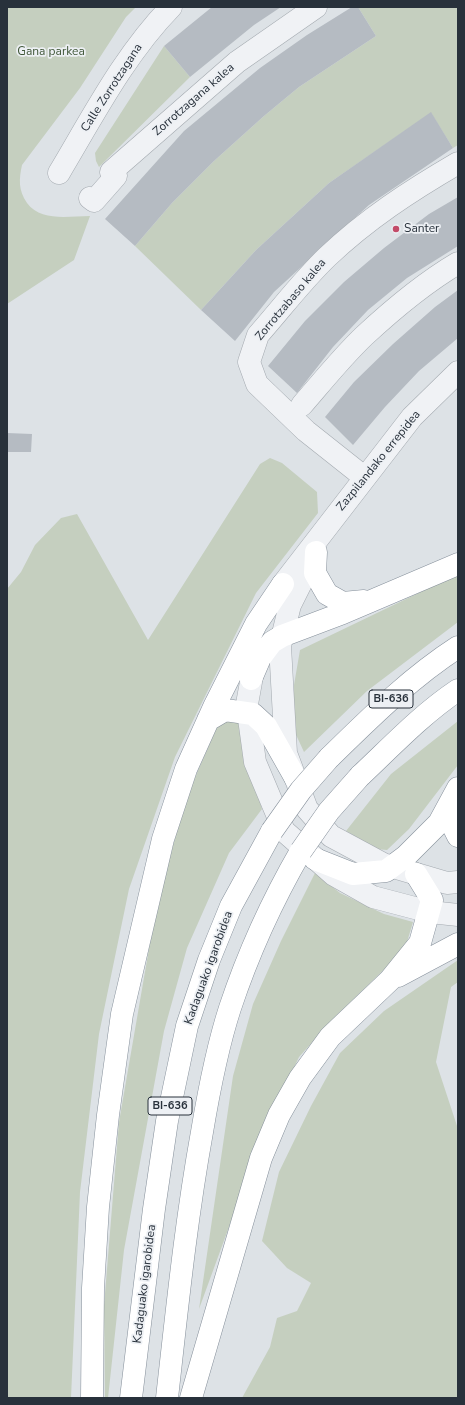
<!DOCTYPE html>
<style>
body{margin:0}
#map{position:relative;width:465px;height:1405px;overflow:hidden;background:#dde2e6;font-family:"Nunito Sans",sans-serif}
canvas{display:block}
.frame{position:absolute;inset:0;border:8px solid #28313b;pointer-events:none}
</style>
<div id="map">
<canvas width="465" height="1405"></canvas>
<div class="frame"></div>
</div>
<script>
const g = document.querySelector('canvas').getContext('2d');
g.lineJoin = 'round';
function paint(path, color) {
  g.fillStyle = color;
  g.fill(path, 'evenodd');
}
function strokePath(path, color, width, dash) {
  g.strokeStyle = color;
  g.lineWidth = width;
  g.lineCap = dash ? 'butt' : 'round';
  g.setLineDash(dash || []);
  g.stroke(path);
}
function drawText(font, color, halo, rows, align = 'center') {
  g.font = font + ' "Nunito Sans",sans-serif';
  g.lineWidth = 3.5;
  g.setLineDash([]);
  g.textBaseline = 'middle';
  g.strokeStyle = halo;
  g.fillStyle = color;
  for (const [text, x, y, turn = 0] of rows) {
    g.save();
    g.translate(x, y);
    g.rotate((+turn || 0) * Math.PI / 180);
    g.textAlign = isNaN(turn) ? turn : align;
    if (halo) g.strokeText(text, 0, 0);
    g.fillText(text, 0, 0);
    g.restore();
  }
}
const green = new Path2D(`
 M7,7H136L126,17L80,88L22,165C19,179 18,190 27,203C41,222 68,216 90,216L74,260L7,304Z
 M358,7H458V145L453,148L431,113L329,183L256,250L201,310L135,246L172,203L214,161L264,116L299,87L376,36Z
 M164,46L190,77L99,167L96,161L95,153Z
 M270,458L282,463L317,492L318,513L256,593L175,757L129,889L99,1034L80,1192L71,1398H7V589L21,572L35,545L61,518L77,514L148,640L260,464Z
 M458,574V622L367,691L304,752L292,726L294,685L300,650Z
 M228,719H241L246,756L262,809L229,853L187,948L164,1031L124,1250L108,1398H105L104,1306L119,1122L155,914L185,800L218,725Z
 M458,721V765L409,829L387,850L376,849L346,831L391,774Z
 M315,873L340,893L384,914L413,922L407,942L398,956L334,1018L299,1057L264,1131L199,1309L233,1076L253,1004L281,941Z
 M458,960V982L451,987L436,1062L458,1129V1398H242L270,1347L277,1318L297,1311L311,1283L287,1268L262,1241L279,1172L311,1106L340,1053L384,1011Z`);
const building = new Path2D(`
 M212,7H281L254,25L190,77L164,46Z
 M352,7H358L376,36L299,87L264,116L214,161L172,203L135,246L105,219L184,131L260,68L307,35Z
 M431,112L453,148L369,205L274,292L235,341L201,310L256,250L329,183Z
 M458,197V246L407,278L368,310L333,347L297,393L268,366L305,321L344,282L384,248L429,214Z
 M458,290V338L419,371L385,407L353,445L325,417L354,382L393,344L435,307Z
 M7,433L32,434L31,452H7Z`);
const minor = new Path2D(`
 M59,173C93,116 125,54 171,7
 M90,198L94,201L116,176L111,172L237,62L316,7
 M302,405C322,382 342,357 364,336C392,310 424,283 458,263
 M364,477L306,431L257,384L249,362L258,335C281,309 302,281 327,257C367,219 410,191 458,163
 M311,563L290,605L280,646L286,753L307,809L331,836L383,864L447,883L458,882
 M275,601L283,584L412,417L458,372
 M255,660L247,704L255,762L284,831L334,875L373,897L430,912L458,915`);
const highway = new Path2D(`
 M316,552L315,573L327,594L343,603L364,601
 M251,679L260,658L272,642L282,636L343,613L458,564
 M208,720L225,710L253,714L266,726L296,779
 M329,758C370,718 410,678 458,647
 M360,776C392,746 422,714 458,690
 M453,799L450,820L458,836
 M315,859L353,874L386,871L406,856L439,823L458,788
 M398,976L458,944
 M92,1398L93,1288L98,1207L108,1115L122,1014L163,839L186,769L214,707L256,624L283,584
 M131,1398L154,1209L167,1121L187,1026L209,960L231,906L272,831
 M167,1398C177,1309 186,1220 202,1132C209,1090 217,1048 230,1008C248,954 272,901 301,851
 M191,1398L261,1158L279,1115L300,1078L330,1037L390,980L420,943L432,900L416,874`);
const highwayBridge = new Path2D(`
 M272,831L301,790L329,758
 M301,851L329,811L360,776`);
const markers = [
 [396,229,4,"#c34b68"]
];
const shields = [
 [391,699,44],
 [170,1106,44]
];
const shieldNames = [
 ["BI-636",391,699],
 ["BI-636",170,1106]
];
const parkNames = [
 ["Gana parkea",51,52]
];
const streetNames = [
 ["Calle Zorrotzagana",112,88,-57],
 ["Zorrotzagana kalea",194,100,-41],
 ["Zorrotzabaso kalea",291,300,-50],
 ["Zazpilandako errepidea",379,461,-51],
 ["Kadaguako igarobidea",209,968,-70],
 ["Kadaguako igarobidea",145,1284,-83]
];
const poiNames = [
 ["Santer",404,229]
];
paint(green, '#c5cfbf');
paint(building, '#b5bbc2');
strokePath(minor, '#a3a9af', 23);
strokePath(highway, '#86909b', 23);
strokePath(minor, '#f0f2f5', 22);
strokePath(highway, '#fff', 22);
strokePath(highwayBridge, '#86909b', 23, []);
strokePath(highwayBridge, '#fff', 22);
for (const [x, y, r, color] of markers) {
  const dot = new Path2D();
  dot.arc(x, y, r, 0, 2 * Math.PI);
  g.fillStyle = color;
  g.fill(dot);
  strokePath(dot, '#edf0f4', 1.5);
}
for (const [x, y, w] of shields) {
  const box = new Path2D();
  box.roundRect(x - w / 2, y - 9, w, 18, 3);
  g.fillStyle = '#edf0f4';
  g.fill(box);
  strokePath(box, '#28313b', 1);
}
drawText('bold 11px', '#28313b', null, shieldNames);
drawText('12px', '#3f5637', '#edf0f4', parkNames);
drawText('12px', '#28313b', '#edf0f4', streetNames);
drawText('12px', '#28313b', '#edf0f4', poiNames, 'left');
</script>
